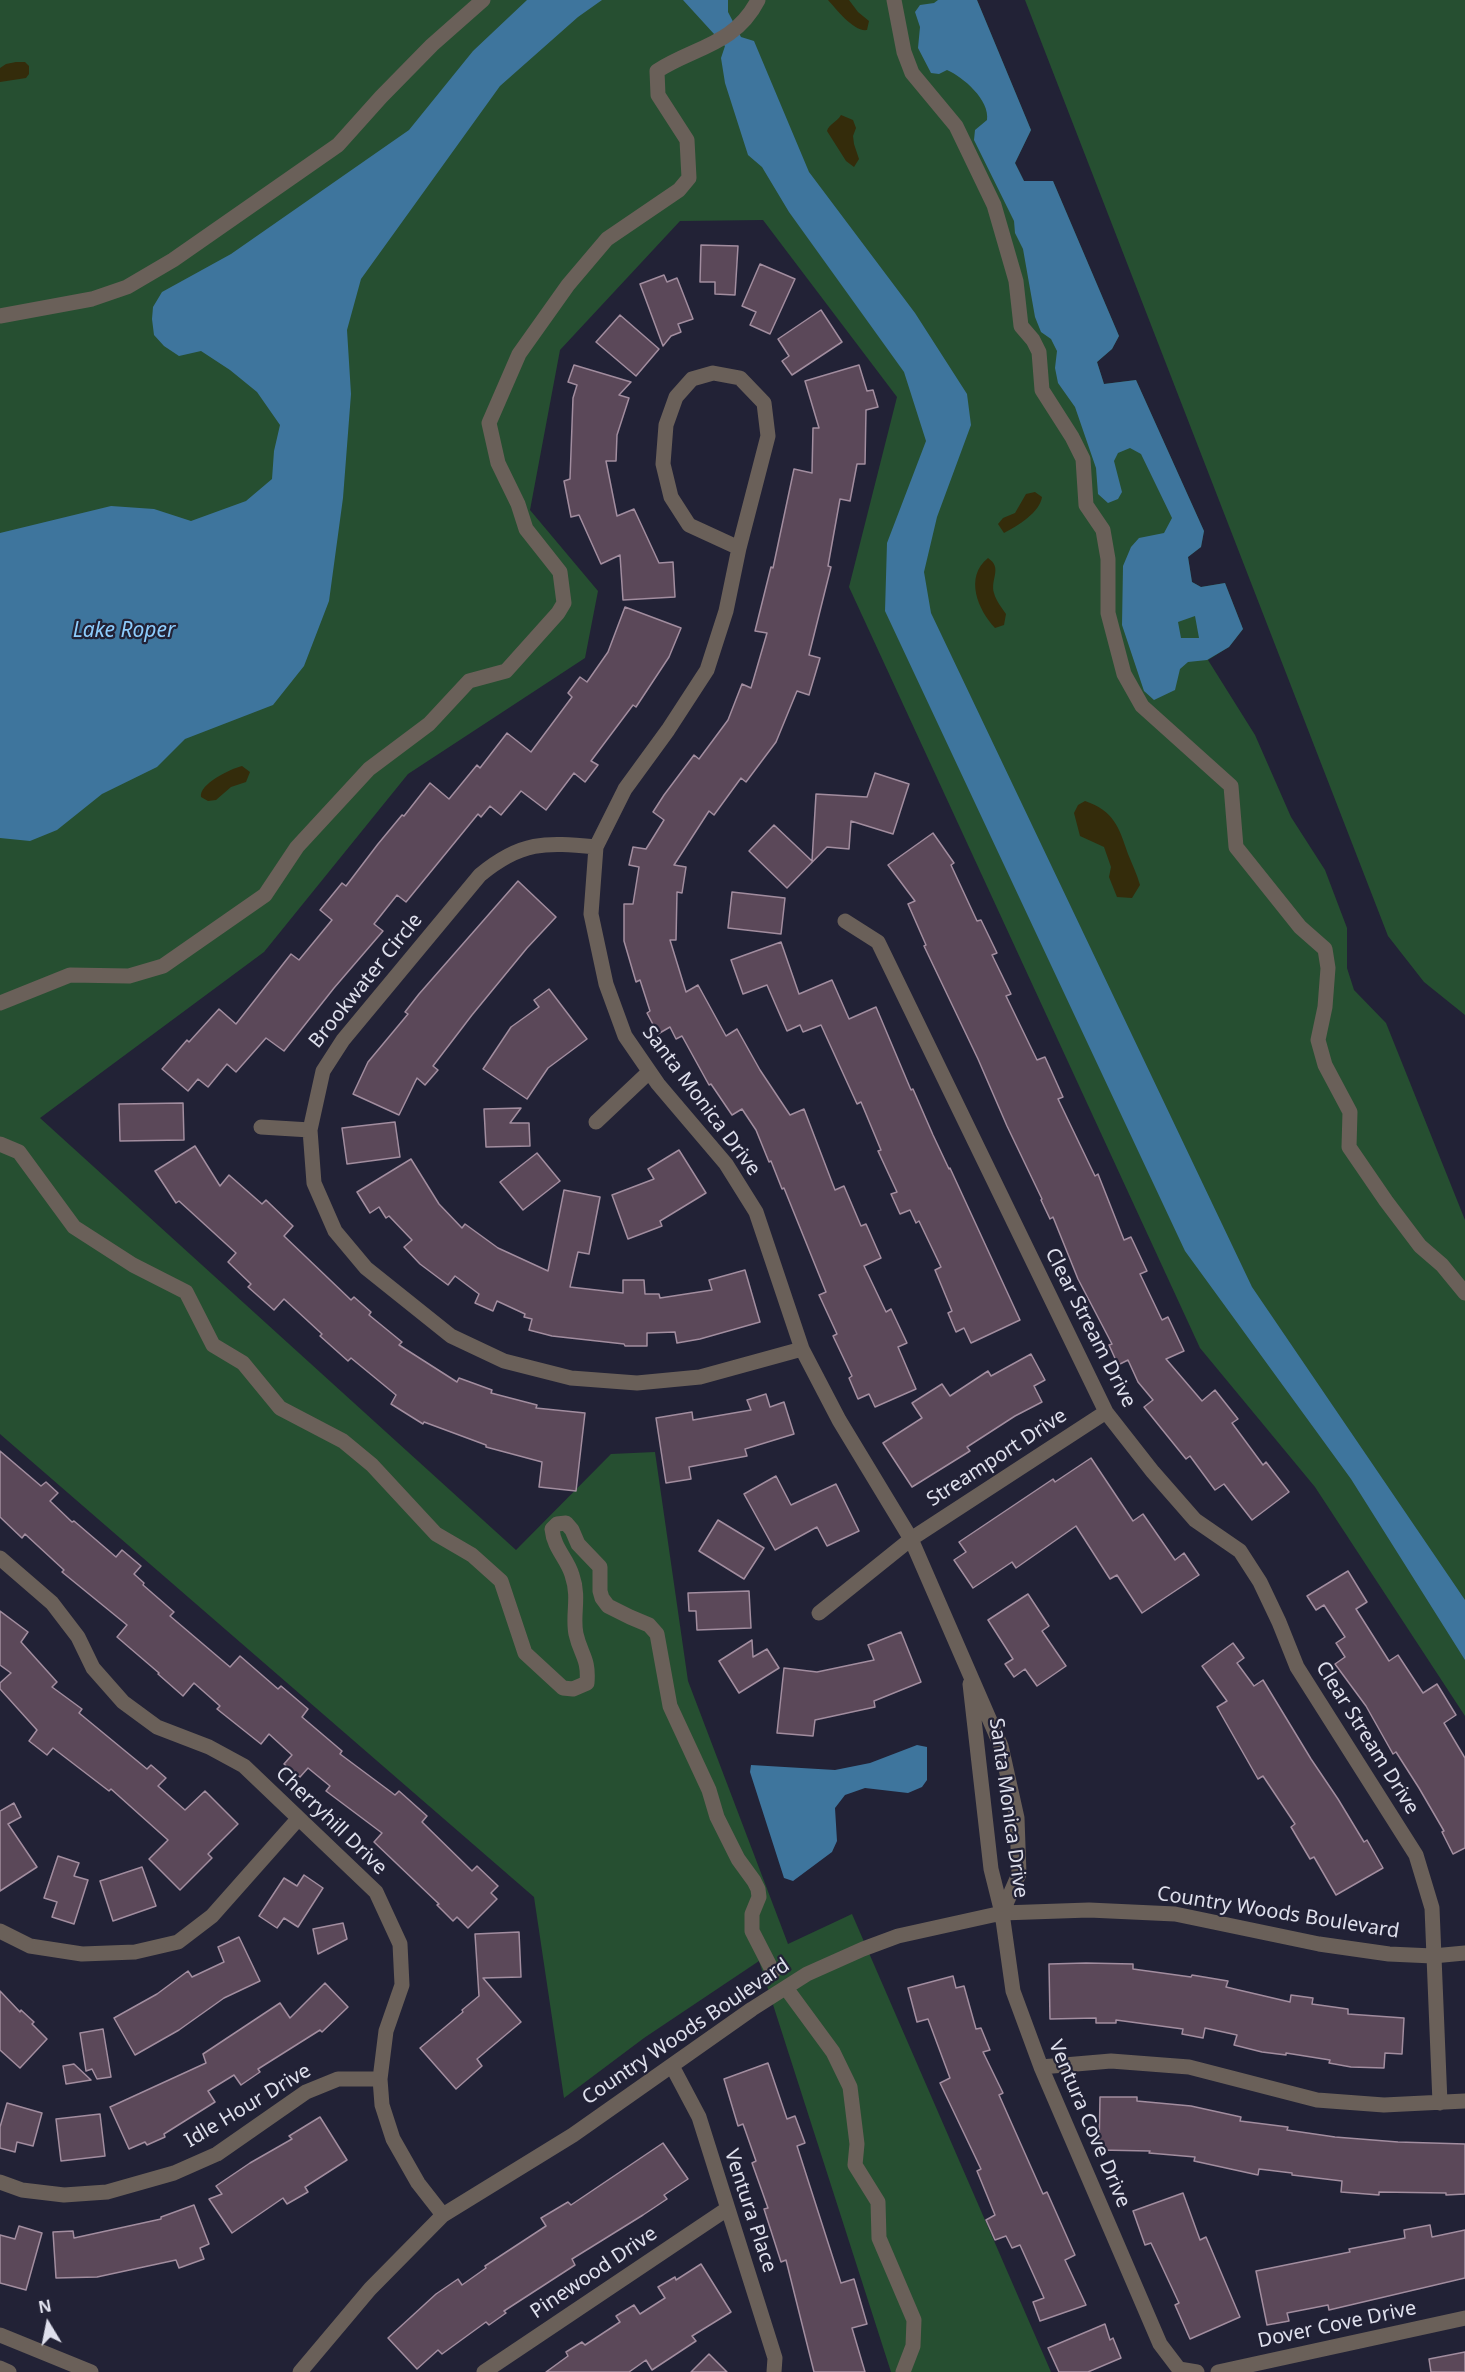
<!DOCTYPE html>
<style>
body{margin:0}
#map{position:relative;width:1465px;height:2372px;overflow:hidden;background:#222236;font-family:"Noto Sans",sans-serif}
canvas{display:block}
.north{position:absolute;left:18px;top:2294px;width:60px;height:60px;-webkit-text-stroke:4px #222236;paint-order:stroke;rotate:350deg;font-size:16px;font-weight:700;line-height:24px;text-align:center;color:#dfe0ed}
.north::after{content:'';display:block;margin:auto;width:21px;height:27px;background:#dfe0ed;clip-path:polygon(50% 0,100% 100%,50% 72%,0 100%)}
</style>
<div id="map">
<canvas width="1465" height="2372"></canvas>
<div class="north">N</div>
</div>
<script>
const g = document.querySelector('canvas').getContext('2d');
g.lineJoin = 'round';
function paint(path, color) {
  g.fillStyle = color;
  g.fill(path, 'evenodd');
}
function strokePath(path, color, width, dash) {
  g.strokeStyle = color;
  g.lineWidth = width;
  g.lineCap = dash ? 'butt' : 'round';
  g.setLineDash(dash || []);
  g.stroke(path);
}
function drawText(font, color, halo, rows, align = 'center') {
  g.font = font + ' "Noto Sans",sans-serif';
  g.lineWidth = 4.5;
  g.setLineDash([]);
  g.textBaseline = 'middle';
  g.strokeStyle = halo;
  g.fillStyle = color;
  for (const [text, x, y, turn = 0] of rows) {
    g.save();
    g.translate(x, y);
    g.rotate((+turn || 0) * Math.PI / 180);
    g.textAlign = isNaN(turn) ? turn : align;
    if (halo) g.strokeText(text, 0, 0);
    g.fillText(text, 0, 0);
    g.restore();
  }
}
const green = new Path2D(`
 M0,0H977L1031,130L1015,163L1024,181H1053L1119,336L1112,349L1097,362L1104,384L1136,380L1204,531L1201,547L1188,557L1192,582L1201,587L1225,583L1243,629L1229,647L1208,660L1255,735L1291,817L1325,870L1347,928V968L1354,990L1386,1023L1465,1220V1716L1315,1487L1200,1348L849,587L897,397L763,220L680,221L560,350L530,510L598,591L585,658L408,774L264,952L40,1118L516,1550L611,1454L655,1452L688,1681L788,1944L852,1914L1051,2372H891L759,1961L644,2038L564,2098L534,1897L0,1434Z
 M1025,0H1465V1015L1424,982L1388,936Z`);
const sand = new Path2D(`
 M828,0H849L858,12L869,21L867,30C854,32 837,10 828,0Z
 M16,62H25L29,66V74L26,78L0,82V68L6,64Z
 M841,115L853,120L856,128L853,136L854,144L859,159L854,167L846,161L827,131C829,124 837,122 841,115Z
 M1035,492L1042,497C1040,512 1018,526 1004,533L998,524L1003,518L1015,513L1026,494Z
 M988,558C1003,568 990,579 994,593C996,601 1002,608 1006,614L1004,625L995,628C978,610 964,577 988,558Z
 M242,766L250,772L246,782L231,787L216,800L208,801L201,797C199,784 230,769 242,766Z
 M1085,801C1114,811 1119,827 1128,854C1132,864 1137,874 1140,885L1132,898L1117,897L1109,877L1111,867L1104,847L1080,836L1074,813L1078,805Z`);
const water = new Path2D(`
 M527,0H602L578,17L500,86L361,279L347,330L351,394L343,498L329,601L304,666L273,705L185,739L157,767L102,794L57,830L30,841L0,838V533L111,506L154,509L191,521L246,501L272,479L274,451L280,425L257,392L230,370L201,351L179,356L164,346L154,335L152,319L153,307L162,292L231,254L409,130L473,51Z
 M683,0H728V12L741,37L754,41L809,172L915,313L967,394L971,425L937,517L924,572L931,613L1252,1287L1465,1600V1660L1351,1479L1185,1251L885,611L887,543L926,441L904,372L789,212L762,167L748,155L725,83L721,58L725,46Z
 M938,0H977L1031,130L1015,163L1024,181H1053L1119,336L1112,349L1097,362L1104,384L1136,380L1204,531L1201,547L1188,557L1192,582L1201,587L1225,583L1243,629L1229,647L1207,660L1188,662L1180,669L1175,690L1154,700L1144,691L1122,625L1123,566L1131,547L1139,538L1164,533L1172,518L1141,454L1130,448L1118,453L1114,461L1122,492L1118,499L1108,503L1098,494L1096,468L1075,407L1058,383L1055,368L1057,351L1051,339L1041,332L1035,317L1023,249L1015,233L1014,221L974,140L975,130L987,120C990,100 963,77 947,70L939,74L931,73L918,48L920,27L915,12L920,5L934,3ZM1195,616L1199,638H1181L1178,622Z
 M917,1745L927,1747V1780L922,1787L908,1793L865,1788L845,1795L835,1808L837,1841L832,1852L793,1881L784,1878L750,1772L751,1765L835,1770L870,1763Z`);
const building = new Path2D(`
 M701,245L738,246L735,295L715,294V282H700Z
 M760,264L795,279L770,334L750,325L756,312L742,306Z
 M664,275L667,282L677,278L693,319L678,324L681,332L671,336L663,346L640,284Z
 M821,310L842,342L792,375L782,361L789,356L778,339Z
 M620,315L659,349L636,376L596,342Z
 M574,365L631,382L619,395L629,398L617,435L616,461H606L617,516L634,509L659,563L673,562L675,597L623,600L620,555L601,564L579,515L571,517L564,481L570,479L573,398L577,385L568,382Z
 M859,365L867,391L873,390L878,407L866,410L865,464H857L850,501L840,499L828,566L831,567L809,655L820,658L809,695L797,691L776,742L746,782L741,778L714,815L709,811L674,865L686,867L682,893L677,892L676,940H670L686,992L698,985L726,1036L737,1029L760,1070L790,1115L804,1109L835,1190L844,1186L861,1226L866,1224L881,1258L864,1266L886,1312L891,1309L907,1343L898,1347L916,1389L875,1407L869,1394L858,1399L849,1378L852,1376L833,1336L837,1334L819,1295L826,1292L784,1188L782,1189L771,1161L769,1162L756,1130L742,1109L732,1115L711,1084L709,1085L682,1036L676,1039L670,1027L658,1034L647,1013L650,1011L640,980L636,982L624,941V904H633L639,867L629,865L633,847L646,849L664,820L653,812L664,795L694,755L699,759L728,720L742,684L751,688L767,633L755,631L771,567L773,568L794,469L812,473L813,428H819L805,381Z
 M625,607L681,628L669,657L636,707L633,705L591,761L598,765L585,782L574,773L546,810L521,791L501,815L490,806L481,817L478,814L406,902L397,895L374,924L383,931L334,988L284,1051L266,1038L236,1072L227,1064L208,1087L198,1079L188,1091L162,1069L187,1040L189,1042L219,1009L236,1024L291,954L299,960L332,920L320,910L342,883L346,886L378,844L402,815L404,816L430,783L449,799L477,765L480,768L507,733L531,752L572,697L568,693L580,677L587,682L608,652Z
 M875,773L909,784L893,834L851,821L849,849L827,847L787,888L749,851L774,825L812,861L816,794L867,797Z
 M933,833L954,863L951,865L977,921L981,920L997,953L992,955L1011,994L1006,996L1037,1060L1045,1057L1063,1097L1058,1099L1095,1176L1098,1174L1124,1240L1131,1237L1147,1271L1140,1274L1162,1320L1168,1317L1184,1351L1166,1359L1202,1401L1215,1390L1238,1419L1232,1423L1263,1465L1266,1462L1289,1492L1252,1520L1224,1484L1215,1490L1190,1456L1186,1459L1144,1407L1153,1400L1138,1382L1128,1360L1118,1365L1109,1345L1112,1344L1078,1279L1053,1217L1050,1219L1041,1200L1042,1199L1007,1126L978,1059L924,946L926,945L908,904L915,901L888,865Z
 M518,881L556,917L527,948L472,1015L433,1066L438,1070L425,1085L417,1078L399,1115L353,1094L368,1062L408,1014L405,1012L419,994Z
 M732,892L785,898L781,934L728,928Z
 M781,942L799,994L832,980L849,1019L876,1007L911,1090L913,1089L933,1135L949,1169L950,1168L1020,1320L971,1343L964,1328L956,1332L948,1313L952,1311L935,1270L941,1267L919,1221L916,1223L910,1210L900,1214L891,1194L897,1192L878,1151L881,1150L861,1102L857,1104L821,1025L803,1032L800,1025L787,1031L767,985L743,994L731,960Z
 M549,989L587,1039L548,1068L527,1099L483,1069L511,1027L539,1007L534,1000Z
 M183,1103L184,1140L120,1141L119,1104Z
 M521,1108L510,1123H529L530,1146L486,1147L484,1109Z
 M395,1122L400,1157L347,1164L342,1128Z
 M195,1146L220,1186L229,1175L262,1204L266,1200L293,1226L284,1236L351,1300L354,1297L371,1312L369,1315L402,1342L399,1345L457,1382L459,1378L492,1390L491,1393L537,1405L536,1408L585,1413L576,1491L539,1487L542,1462L486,1447V1445L424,1422L423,1424L391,1404L396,1395L351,1358L348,1361L320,1336L322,1334L284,1299L274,1310L248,1287L251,1284L228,1262L236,1253L179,1201L176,1203L155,1171Z
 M679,1150L706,1193L660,1221L662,1226L628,1239L612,1195L654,1179L648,1169Z
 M537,1153L560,1181L523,1210L500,1182Z
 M411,1159L439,1204L462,1228L465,1224L498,1248L548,1271L564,1190L600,1197L589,1254L578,1252L570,1287L623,1293V1280H644L645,1294H659L660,1298L712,1290L709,1280L745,1270L760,1322L700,1339L677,1343L675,1332L647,1333V1346H625L624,1344L552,1336L529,1330L532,1319L524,1317L525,1314L497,1301L493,1311L475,1303L479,1294L455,1276L448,1285L420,1264L404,1247L412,1240L389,1216L386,1218L379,1207L370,1213L357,1192Z
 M1031,1354L1045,1380L1034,1386L1042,1402L1015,1416L967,1447L970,1451L912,1487L883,1443L922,1418L912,1403L942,1384L950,1396L988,1371L991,1376Z
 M766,1394L770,1407L784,1402L794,1434L745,1449L747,1456L689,1467L691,1479L666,1483L656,1418L692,1412L693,1420L751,1410L747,1400Z
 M0,1451L41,1486L46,1482L58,1493L50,1501L72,1522L74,1521L116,1557L122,1550L141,1566L134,1574L144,1583L143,1585L174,1612L170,1616L230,1667L240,1656L278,1689L281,1686L308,1709L302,1717L342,1751L340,1754L395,1795L399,1791L427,1816L422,1822L472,1871L477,1866L498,1886L491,1893L497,1899L468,1928L457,1917L453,1921L437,1905L439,1904L374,1842L382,1833L326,1791L330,1786L308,1768L300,1777L284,1764L292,1755L269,1734L261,1744L217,1709L220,1706L194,1683L183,1696L158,1674L159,1673L117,1637L127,1625L62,1572L64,1570L25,1534L22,1538L0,1517Z
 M1091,1458L1133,1521L1143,1514L1175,1560L1184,1553L1199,1575L1142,1613L1117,1575L1110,1579L1076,1526L1016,1568L1012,1562L973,1588L954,1560L966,1552L959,1542L1053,1479L1055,1482Z
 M776,1476L791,1505L836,1484L859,1531L827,1546L817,1527L775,1550L744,1494Z
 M718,1520L764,1548L744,1579L699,1551Z
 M1348,1571L1367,1602L1356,1609L1389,1661L1398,1655L1423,1693L1437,1684L1456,1715L1444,1723L1465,1758V1848L1453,1854L1442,1832L1444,1831L1419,1788L1396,1752L1393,1754L1366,1706L1335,1664L1345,1657L1336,1643L1345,1637L1324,1605L1316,1610L1307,1596Z
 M749,1591L751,1628L697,1630L696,1611H689L688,1593Z
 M1028,1594L1049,1626L1042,1631L1066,1666L1037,1686L1025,1669L1014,1677L1005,1664L1013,1659L988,1620Z
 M0,1611L28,1632L21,1642L57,1682L52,1687L82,1709L79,1713L147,1769L151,1765L166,1778L158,1786L185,1810L205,1791L238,1824L208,1854L212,1858L180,1890L149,1859L168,1840L111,1789L109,1791L53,1748L47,1755L29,1741L37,1730L0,1689V1683L11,1673L0,1665Z
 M901,1632L921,1682L874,1701L875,1707L815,1720L813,1736L777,1733L784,1668L817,1672L874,1660L868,1645Z
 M752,1640L753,1657L767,1649L779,1668L739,1693L719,1661Z
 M1233,1643L1244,1658L1237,1663L1254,1686L1263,1680L1311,1759L1338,1799L1364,1842L1367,1840L1383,1868L1336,1895L1314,1857L1310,1859L1291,1827L1295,1824L1263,1776L1258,1779L1217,1707L1227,1701L1202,1666Z
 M14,1803L21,1817L8,1824L37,1867L0,1891V1811Z
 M58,1856L79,1863L74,1876L88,1880L74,1924L52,1917L57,1902L44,1898Z
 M142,1867L156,1906L113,1921L100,1881Z
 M304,1875L323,1888L298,1927L284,1918L277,1928L259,1916L284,1878L297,1886Z
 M343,1923L347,1939L318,1954L313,1929Z
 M519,1932L521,1977L483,1978L521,2022L477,2059L482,2066L456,2089L420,2048L463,2012L462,2010L479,1996L475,1934Z
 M239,1937L260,1981L224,1998L179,2030L135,2055L114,2018L157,1994L188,1971L192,1977L224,1962L218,1947Z
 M1086,1963L1133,1964V1969L1191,1977L1192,1975L1228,1981L1226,1987L1290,2002L1291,1995L1313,1998L1312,2004L1348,2009V2014L1404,2018L1402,2054L1385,2053L1384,2068L1351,2067L1329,2063L1330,2060L1286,2053V2055L1262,2052L1234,2045L1237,2035L1205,2028L1203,2038L1182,2034L1183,2029L1116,2020V2023H1096V2018L1050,2019L1049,1964Z
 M953,1976L956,1988L964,1986L976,2029L981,2028L990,2050L983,2052L1003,2093L999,2095L1043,2194L1047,2192L1075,2255L1065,2260L1086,2305L1040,2321L1033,2302L1044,2298L1020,2245L1012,2248L1006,2236L995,2240L986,2220L995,2215L977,2171L981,2169L940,2083L950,2078L928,2019L917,2022L908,1988Z
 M325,1983L348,2007L322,2032L320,2030L258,2069L260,2072L241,2085L234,2075L208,2091L215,2102L164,2134L165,2137L147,2145L145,2142L129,2149L110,2107L206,2063L203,2054L280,2003L290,2018Z
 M0,1991L20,2012L21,2010L34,2022L32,2024L47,2039L20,2068L0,2050Z
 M103,2029L111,2077L97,2079L92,2069L86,2071L80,2033Z
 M768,2063L787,2119L795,2116L805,2143L797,2146L841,2283L854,2279L867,2324L852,2328L865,2372H814L786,2260L781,2262L764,2209L768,2208L752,2163L756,2161L743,2124L738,2126L724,2079Z
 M74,2064L91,2080L66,2084L63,2066Z
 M1100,2097H1137V2101L1191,2106L1241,2117L1240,2121L1288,2127L1287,2130L1335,2137L1398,2142L1465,2144V2194L1446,2195V2193L1379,2192V2195L1341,2192L1342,2181L1292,2175V2173L1259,2169L1258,2175L1194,2161L1195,2157L1149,2153L1150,2151L1099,2150Z
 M7,2103L42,2113L33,2146L17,2142L15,2152L0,2148V2127Z
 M100,2114L105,2156L61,2161L56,2119Z
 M320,2117L347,2160L305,2187L308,2192L287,2204L283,2198L232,2233L209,2199L222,2194L216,2186L250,2163L292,2139L289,2136Z
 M663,2143L688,2179L664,2195L667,2199L643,2215L572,2259L575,2265L504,2311L506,2313L489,2325L486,2322L442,2354L438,2350L417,2369L388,2338L436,2294L458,2279L462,2285L486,2268L485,2266L546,2226L541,2218L568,2202L571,2205Z
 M1183,2193L1200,2240L1206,2237L1240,2317L1190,2339L1175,2305L1179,2303L1151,2243L1145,2245L1133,2211Z
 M194,2205L209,2244L200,2248L204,2259L179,2268L176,2260L97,2277L56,2278L53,2232L73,2231L74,2238L161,2219V2217Z
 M1430,2225L1432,2237L1465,2230V2278L1329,2310L1328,2305L1287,2313L1289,2321L1267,2325L1256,2271L1350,2252L1349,2249L1405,2238L1404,2230Z
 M19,2226L42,2233L26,2290L0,2283V2235L15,2239Z
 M701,2264L731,2312L692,2336L696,2341L652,2370L646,2360L629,2372H546L568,2356L566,2352L582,2342L585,2345L620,2322L616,2316L634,2305L640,2314L665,2298L658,2287L675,2277L676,2280Z
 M1105,2324L1110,2340L1113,2338L1121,2358L1088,2372H1059L1048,2348Z
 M1465,2352V2372H1431L1429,2359Z
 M709,2354L727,2372H691Z`);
const minor = new Path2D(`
 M894,0L904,52L912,73L956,126L994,205L1016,281L1021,326L1033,340L1039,352L1042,390L1072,437L1083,459L1086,505L1103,530L1108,559V613L1124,674L1142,706L1231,786L1236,847L1300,927L1325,949L1328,968L1325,1007L1318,1040L1325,1065L1350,1112L1349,1147L1386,1201L1420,1246L1442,1265L1465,1293
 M0,316L92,299L127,287L173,260L338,145L381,97L432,45L483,0
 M739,548L689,525L671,497L663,464L666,425L676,397L692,379L713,373L740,378L764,403L768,436L739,548L726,611L707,670L668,730L625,789L596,847L591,914L606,984L625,1036L658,1084L726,1164L756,1212L802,1349L839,1420L911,1539L1001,1746L1017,1818L1019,1874L1002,1913
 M596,847C545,842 521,841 480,875L343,1040L323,1071L310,1130L314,1183L335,1231L366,1268L451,1336L504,1361L571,1378L637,1383L700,1377L802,1349
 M845,921L878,942L1106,1412L1153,1472L1195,1520L1240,1551L1260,1582L1279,1622L1297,1667L1416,1855L1432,1908L1440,2103
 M0,1003L70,975L129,976L163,966L265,895L297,847L369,769L429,724L469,681L506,671L558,613L564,603L560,572L526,529L518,504L498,463L489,423L519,354L568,285L607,239L679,190L689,178L687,140L658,95L657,71C694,47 735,45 758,0
 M596,1122L649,1072
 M261,1127L310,1130
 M0,1144L19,1152L74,1227L133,1265L186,1292L213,1345L243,1363L280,1408L343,1441L372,1465L436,1534L472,1555L501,1581L525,1653L563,1688L573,1689L587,1683C589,1658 581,1656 576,1634C572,1615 580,1598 572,1575C567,1558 554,1549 552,1529L557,1524L566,1523L572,1530L578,1544L600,1567V1591L602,1598L608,1606L630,1617L649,1625L657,1634L670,1706L709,1790L717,1817L738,1859L754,1881L758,1889L759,1897L752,1914V1931L773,1972
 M0,1558L52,1603L78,1637L93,1668L123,1702L157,1727L209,1747L244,1766L376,1892L400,1944L402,1985L386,2031L380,2079L382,2105L393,2139L418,2183L443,2215
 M819,1613L911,1539L1106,1412
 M970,1684L991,1869L1002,1913L1013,1991L1041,2067L1160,2344L1179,2369L1197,2372
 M0,1931L30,1946L82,1954L135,1952L178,1942L212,1916L298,1819
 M786,1988L833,2052L850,2087L857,2144L855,2165L878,2202L879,2238L914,2320L913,2346L903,2372
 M672,2066L699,2117L775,2358L774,2372
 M1041,2067L1111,2061L1189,2067L1317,2100L1384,2105L1465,2101
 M0,2182L22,2190L64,2195L107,2192L174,2173L217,2154L306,2092L338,2079H380
 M0,2335L91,2372
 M0,2368L9,2372
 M300,2372L370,2289L443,2215L573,2135L752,2009L807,1974L863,1949L898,1936L1002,1913L1089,1910L1175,1914L1319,1944L1389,1954L1433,1956L1465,1953
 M484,2372L727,2209
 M1218,2372L1465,2318`);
const streetNames = [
 ["Brookwater Circle",366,981,-51],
 ["Santa Monica Drive",701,1101,53],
 ["Clear Stream Drive",1090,1328,63],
 ["Streamport Drive",997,1458,-33],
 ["Clear Stream Drive",1367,1738,58],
 ["Santa Monica Drive",1008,1808,82],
 ["Cherryhill Drive",331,1821,44],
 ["Country Woods Boulevard",1278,1913,9],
 ["Country Woods Boulevard",686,2032,-34],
 ["Idle Hour Drive",248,2106,-31],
 ["Ventura Cove Drive",1089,2124,67],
 ["Ventura Place",750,2211,72],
 ["Pinewood Drive",594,2273,-34],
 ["Dover Cove Drive",1337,2325,-12]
];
const waterNames = [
 ["Lake Roper",124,631]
];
paint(green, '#264f31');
paint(sand, '#342c0b');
paint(water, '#3e759d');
paint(building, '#5b4859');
strokePath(building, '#a28d9f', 1.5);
strokePath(minor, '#6a6059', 15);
drawText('20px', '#dfe0ed', '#222236', streetNames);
drawText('italic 21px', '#8eccfc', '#222236', waterNames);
</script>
